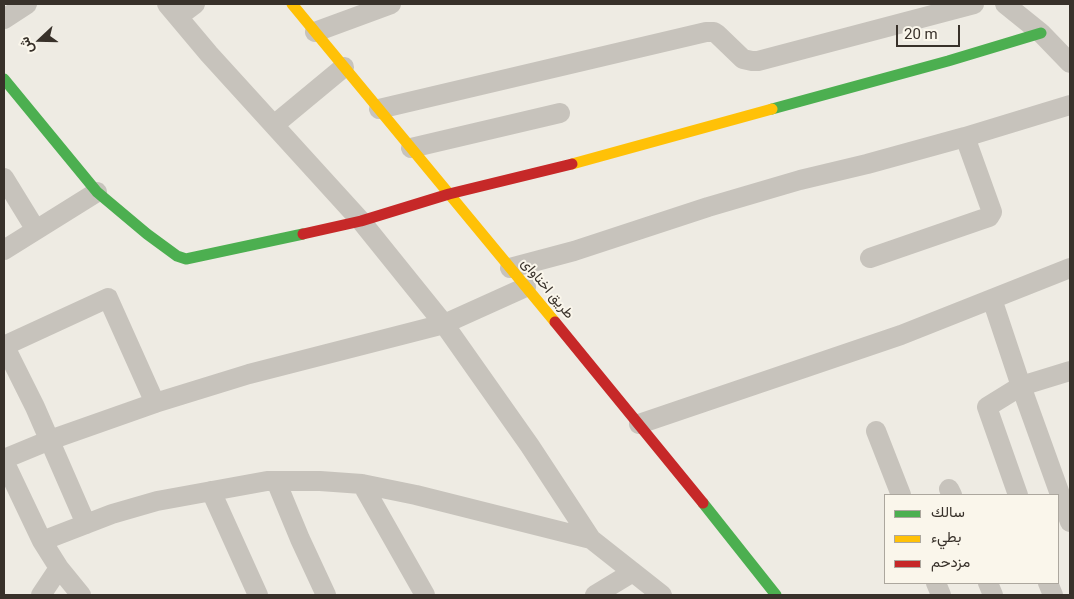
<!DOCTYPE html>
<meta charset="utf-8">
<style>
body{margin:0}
#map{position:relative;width:1074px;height:599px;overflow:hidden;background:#eeebe3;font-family:Roboto,Vazirmatn,sans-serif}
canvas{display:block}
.frame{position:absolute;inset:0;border:5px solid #38312a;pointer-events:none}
.legend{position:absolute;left:884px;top:494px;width:175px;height:90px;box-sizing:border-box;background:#faf6eb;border:1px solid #aca79e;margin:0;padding:6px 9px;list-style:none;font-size:15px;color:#38312a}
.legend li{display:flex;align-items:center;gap:10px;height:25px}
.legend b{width:25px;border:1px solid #aca79e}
.north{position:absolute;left:15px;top:15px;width:50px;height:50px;-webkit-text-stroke:4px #faf6eb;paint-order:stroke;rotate:249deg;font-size:14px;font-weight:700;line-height:20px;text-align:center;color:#38312a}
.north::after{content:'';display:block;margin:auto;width:18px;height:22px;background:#38312a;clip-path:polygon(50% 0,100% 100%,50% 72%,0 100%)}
.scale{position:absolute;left:896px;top:25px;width:64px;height:22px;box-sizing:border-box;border:2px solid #38312a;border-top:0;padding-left:6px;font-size:15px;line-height:18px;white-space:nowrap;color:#38312a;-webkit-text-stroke:4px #faf6eb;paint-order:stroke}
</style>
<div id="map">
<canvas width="1074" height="599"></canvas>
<div class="frame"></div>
<ul class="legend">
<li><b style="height:6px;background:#4caf50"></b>سالك</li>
<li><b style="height:6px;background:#ffc107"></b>بطيء</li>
<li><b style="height:6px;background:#c62828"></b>مزدحم</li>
</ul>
<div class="north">ش</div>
<div class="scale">20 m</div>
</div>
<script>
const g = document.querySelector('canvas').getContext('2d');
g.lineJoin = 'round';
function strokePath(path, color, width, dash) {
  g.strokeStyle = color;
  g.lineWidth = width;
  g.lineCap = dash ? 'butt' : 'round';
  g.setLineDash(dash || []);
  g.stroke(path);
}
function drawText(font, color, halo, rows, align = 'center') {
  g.font = font + ' Roboto,Vazirmatn,sans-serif';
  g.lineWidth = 4;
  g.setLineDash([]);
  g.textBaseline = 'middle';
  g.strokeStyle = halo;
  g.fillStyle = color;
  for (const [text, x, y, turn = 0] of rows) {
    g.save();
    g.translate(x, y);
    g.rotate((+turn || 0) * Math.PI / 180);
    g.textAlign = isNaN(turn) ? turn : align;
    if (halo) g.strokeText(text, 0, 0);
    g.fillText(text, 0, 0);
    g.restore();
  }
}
const street = new Path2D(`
 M167,4L209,54L361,221L444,324L530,446L591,539L662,595
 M1005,4L1041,33L1070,63
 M179,16L195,4
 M4,19L27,4
 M315,32L391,4
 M379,109L706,32H714L717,34L743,59L752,61H758L974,4
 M274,125L344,67
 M411,148L560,113
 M4,178L36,230
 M4,250L97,192
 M870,258L980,220L989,217L992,212L965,137
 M510,268L574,251L708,207L800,180L867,164L965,137L1070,105
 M992,299L1021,386L1070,522
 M4,345L35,407L86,524
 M4,346L108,298L155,403
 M639,424L901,335L1070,268
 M876,431L901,495
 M4,459L50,440L155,403L249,374L444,324L526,287
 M4,461L42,541L59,568L81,595
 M276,481L300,539L326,595
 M362,484L425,595
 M949,489L952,495
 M211,491L258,595
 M1018,495L987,407L1021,386L1070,371
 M42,541L112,514L157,501L267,481H320L362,484L416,495L591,539
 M936,583L941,595
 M988,583L993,595
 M1048,583L1053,595
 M41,595L59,568
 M595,595L633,572`);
const fast = new Path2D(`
 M4,79L97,192L147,234L177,256L186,259L303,234
 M772,109L948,61L1041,33
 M703,503L776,595`);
const slow = new Path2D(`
 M292,4L555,322
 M572,164L772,109`);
const jam = new Path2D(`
 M303,234L361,221L449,194L572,164
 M555,322L703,503`);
const streetNames = [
 ["طريق اخناواى",547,289,50]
];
strokePath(street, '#c7c3bc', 20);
strokePath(fast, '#4caf50', 11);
strokePath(slow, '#ffc107', 11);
strokePath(jam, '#c62828', 11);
drawText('14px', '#38312a', '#faf6eb', streetNames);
</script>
